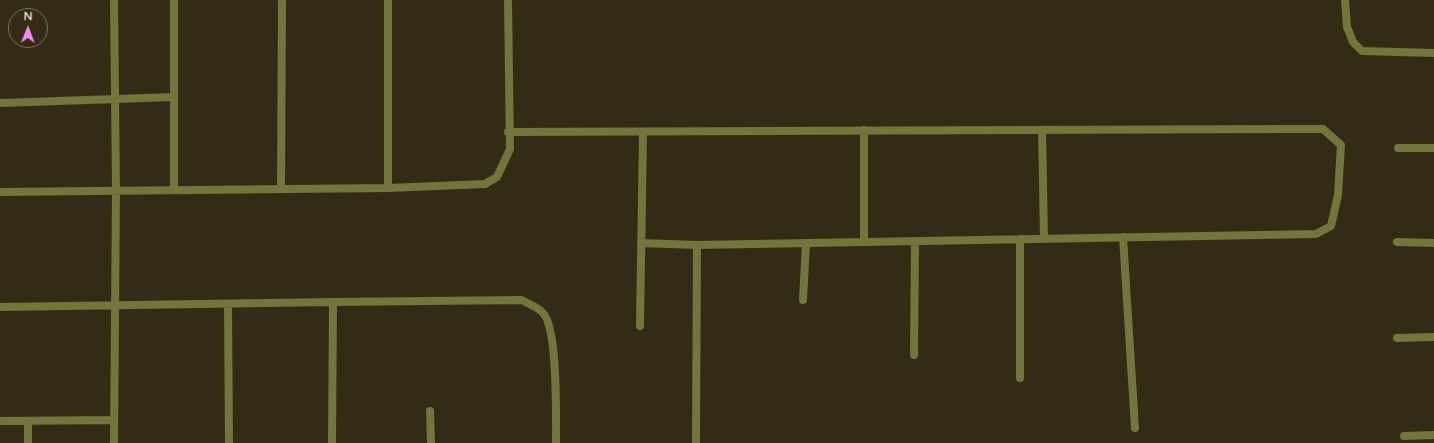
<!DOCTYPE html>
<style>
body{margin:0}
#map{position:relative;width:1434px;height:443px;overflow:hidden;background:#342b16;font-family:"Varela Round",sans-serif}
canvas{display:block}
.north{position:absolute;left:8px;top:8px;width:40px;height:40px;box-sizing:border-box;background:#342b16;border:1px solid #79715f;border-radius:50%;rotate:1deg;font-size:11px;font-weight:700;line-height:16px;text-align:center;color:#e0dacd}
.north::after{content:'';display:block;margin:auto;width:14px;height:18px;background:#f489f0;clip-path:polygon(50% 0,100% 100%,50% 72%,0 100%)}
</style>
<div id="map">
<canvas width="1434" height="443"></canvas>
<div class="north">N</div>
</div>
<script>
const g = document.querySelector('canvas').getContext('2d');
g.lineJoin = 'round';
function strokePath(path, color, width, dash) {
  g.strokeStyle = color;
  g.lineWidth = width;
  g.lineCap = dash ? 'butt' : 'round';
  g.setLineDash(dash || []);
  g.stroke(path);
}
const street = new Path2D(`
 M388,0V188
 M1345,0L1347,27L1353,42L1362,51L1434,53
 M0,103L174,97
 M864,130V242
 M1042,130L1044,239
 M508,132L1286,129H1323L1341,145L1338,195L1331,226L1316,234L697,245L696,443
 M1398,148H1434
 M174,189V0
 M281,189L282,0
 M0,192L388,188L485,184L497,177L510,149L508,0
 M1123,237L1135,428
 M1020,239V378
 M1397,242L1434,243
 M641,243L697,245
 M803,300L806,243
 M333,302L522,300C528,304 538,307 543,313C558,328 556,419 556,443
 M228,305L229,443
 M0,307L333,302L332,443
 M640,326L643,132
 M1397,338L1434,337
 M914,355L915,241
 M430,411L431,443
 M0,421L114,420
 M1404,436L1434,435
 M28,443V422
 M114,443L116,190L114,0`);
strokePath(street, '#72753c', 8);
</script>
